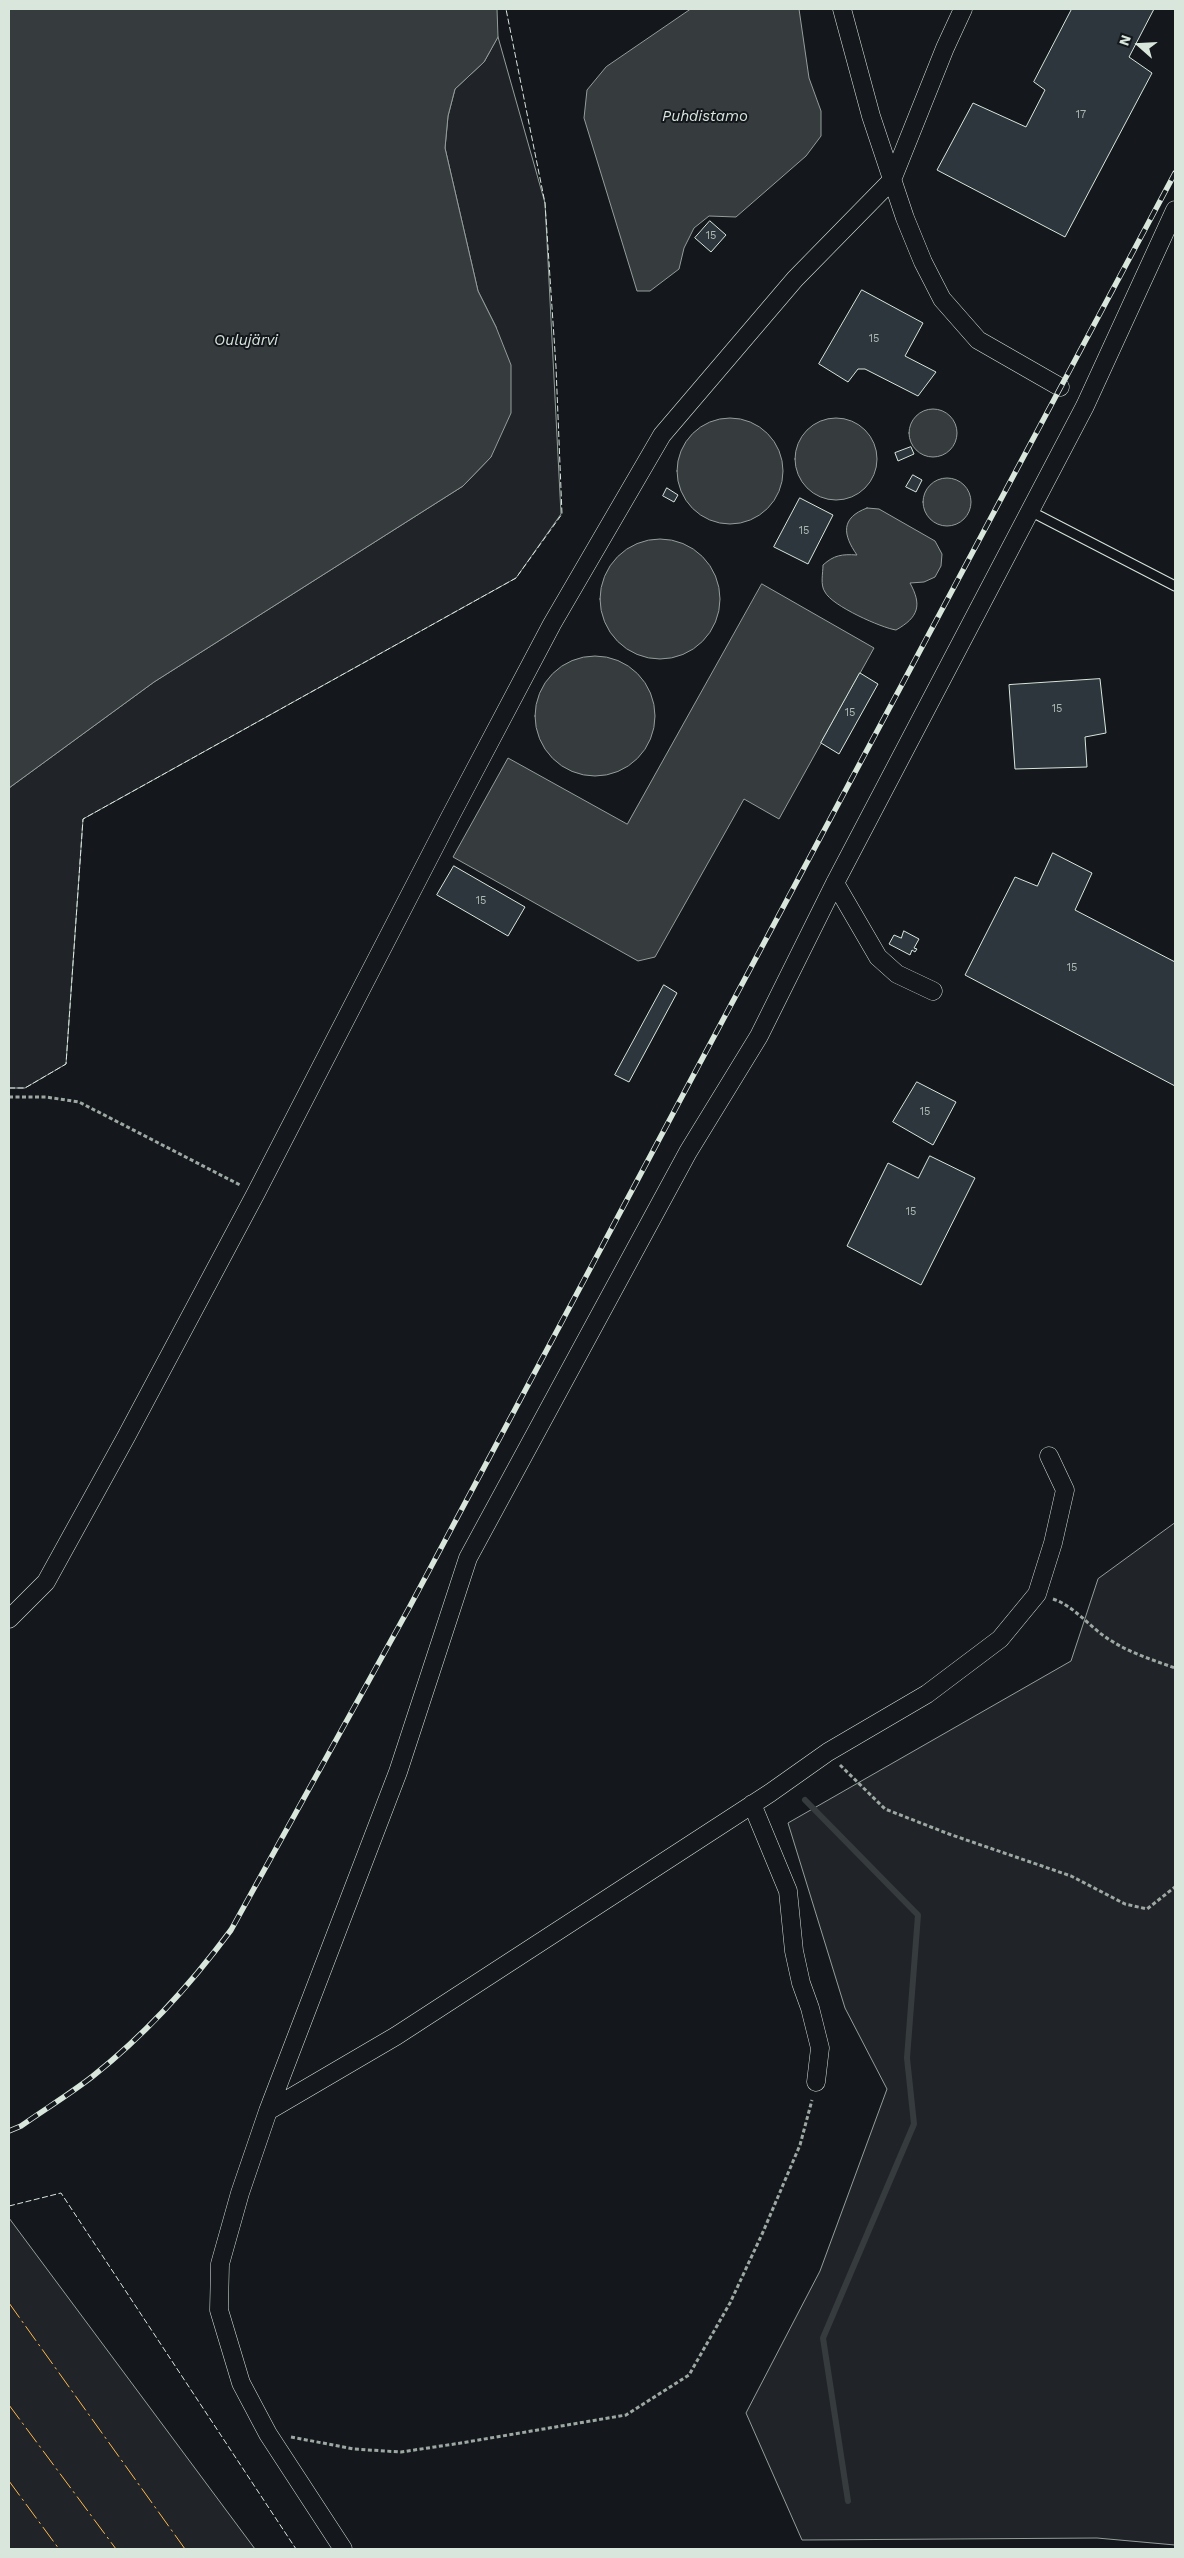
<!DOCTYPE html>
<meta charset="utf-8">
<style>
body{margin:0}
#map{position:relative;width:1184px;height:2558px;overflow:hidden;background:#14181c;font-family:"Work Sans",sans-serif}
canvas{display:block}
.frame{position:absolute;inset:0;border:10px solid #d8e6dc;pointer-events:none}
.north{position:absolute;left:1114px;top:20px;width:50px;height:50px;-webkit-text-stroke:4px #14181c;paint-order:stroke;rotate:289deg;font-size:14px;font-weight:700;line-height:20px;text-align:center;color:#d8e6dc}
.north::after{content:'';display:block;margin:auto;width:18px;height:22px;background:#d8e6dc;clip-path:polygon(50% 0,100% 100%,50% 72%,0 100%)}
</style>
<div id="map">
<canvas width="1184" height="2558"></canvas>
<div class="frame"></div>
<div class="north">N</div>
</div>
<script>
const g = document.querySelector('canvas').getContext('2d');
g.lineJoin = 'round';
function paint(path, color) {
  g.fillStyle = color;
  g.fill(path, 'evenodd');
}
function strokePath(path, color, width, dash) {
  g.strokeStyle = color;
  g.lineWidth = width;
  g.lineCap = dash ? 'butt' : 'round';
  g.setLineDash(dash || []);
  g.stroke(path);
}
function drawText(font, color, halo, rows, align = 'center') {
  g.font = font + ' "Work Sans",sans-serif';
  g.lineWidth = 4;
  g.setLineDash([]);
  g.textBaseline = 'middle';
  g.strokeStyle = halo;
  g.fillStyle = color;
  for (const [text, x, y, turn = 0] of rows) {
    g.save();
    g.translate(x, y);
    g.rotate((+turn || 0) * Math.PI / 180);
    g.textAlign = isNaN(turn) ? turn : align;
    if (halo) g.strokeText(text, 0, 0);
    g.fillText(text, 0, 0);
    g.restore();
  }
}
const green = new Path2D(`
 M498,37L545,203L561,514L516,578L83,819L66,1064L25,1088H9V788L154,682L463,486L491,457L496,327L478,291L445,148L448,116L455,89L484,62Z
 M1175,1523V2545L1097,2538L802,2540L746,2413L820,2271L887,2089L845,2008L788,1823L1071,1661L1098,1579Z
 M9,2218L255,2549H9Z`);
const water = new Path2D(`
 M9,9H497L498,37L484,62L455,89L448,116L445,148L478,291L496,327L511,365V413L491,457L463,486L154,682L9,788Z
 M691,9H799L809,78L821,111V136L806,156L736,217L709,216L694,228L684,248L679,269L650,291H637L584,118L587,90L606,67Z
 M909 433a24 24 0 1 1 48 0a24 24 0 1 1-48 0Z
 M795 459a41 41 0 1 1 82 0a41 41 0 1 1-82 0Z
 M677 471a53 53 0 1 1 106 0a53 53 0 1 1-106 0Z
 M923 502a24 24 0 1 1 48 0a24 24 0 1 1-48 0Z
 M867,508L879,509L935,541L942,554L941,566L935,577L924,582L910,583C922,605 919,617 896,630C882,628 832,606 825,592C820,585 823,573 823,565C834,555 842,554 857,555C843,535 840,518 867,508Z
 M600 599a60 60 0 1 1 120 0a60 60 0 1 1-120 0Z
 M762,584L874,648L779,819L744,799L655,957L638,961L453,857L508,758L627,824Z
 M535 716a60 60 0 1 1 120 0a60 60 0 1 1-120 0Z`);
const stream = new Path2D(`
 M805,1800L918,1915L907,2058L914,2124L823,2338L848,2501`);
const building = new Path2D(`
 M1072,9H1154L1129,57L1152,73L1065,237L937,170L973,103L1026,127L1045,90L1034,82Z
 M710,221L726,235L711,252L695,238Z
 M862,290L923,323L905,356L936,372L918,396L865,369H858L848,382L819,364Z
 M911,447L914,454L898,461L895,453Z
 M913,475L922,480L916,492L906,487Z
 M667,488L678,495L674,502L663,496Z
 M800,498L833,515L808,564L774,547Z
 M860,673L878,684L839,754L821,743Z
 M1100,679L1106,733L1085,737L1087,767L1015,769L1009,685Z
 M1053,853L1092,873L1075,910L1175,962V1086L965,975L1015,877L1037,886Z
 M454,866L525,907L508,936L437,895Z
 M904,931L919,939L914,948L917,949L915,952L912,950L910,955L889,944L894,935L901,938Z
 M664,985L677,993L629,1082L615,1075Z
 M917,1082L956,1102L933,1145L893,1122Z
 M930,1156L975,1178L921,1285L847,1246L888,1163L918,1178Z`);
const path = new Path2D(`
 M9,1097H46L79,1102L240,1185
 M1053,1599C1076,1607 1090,1628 1110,1640C1130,1653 1153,1660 1175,1668
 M840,1765L885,1809L949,1834L1071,1876L1125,1904L1147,1909L1175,1887
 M291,2437L354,2449L401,2452L461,2443L626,2415L689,2375L730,2303L763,2232L800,2145L812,2100`);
const service = new Path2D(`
 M1030,511L1175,586`);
const minor = new Path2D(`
 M842,9L871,116L905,218L923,262L942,299L978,340L1060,387
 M835,883L878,957L897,974L933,991
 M9,1619L46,1582L126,1437L256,1193L450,817L552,624L662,435L795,279L892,180L945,48L963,9
 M752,1804L788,1891L794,1951L801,1983L810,2008L820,2048L816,2082
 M268,2111L396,2036L770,1793L828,1752L927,1694L1000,1639L1037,1594L1053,1543L1065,1490L1049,1456
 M343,2549L268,2434L241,2383L219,2310L220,2264L240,2193L268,2111L398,1772L468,1558L688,1152L759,1036L835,883L1085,406L1175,210`);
const rail = new Path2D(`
 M9,2131L21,2126C45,2109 70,2094 93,2076C146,2034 191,1984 231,1930L409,1608L1175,173`);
const fence = new Path2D(`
 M9,1088H25L66,1064L83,819L516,578L562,514L556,367L545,203L506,9
 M9,2206L61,2193L296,2549`);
const power = new Path2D(`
 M9,2303L185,2549
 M9,2405L116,2549
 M9,2481L59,2549`);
const numberNames = [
 ["17",1081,115],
 ["15",711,236],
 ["15",874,339],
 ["15",804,531],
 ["15",1057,709],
 ["15",850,713],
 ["15",481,901],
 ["15",1072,968],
 ["15",925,1112],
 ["15",911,1212]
];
const waterNames = [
 ["Puhdistamo",705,117],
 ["Oulujärvi",246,341]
];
paint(green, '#202428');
strokePath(green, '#939e99', 1);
paint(water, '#363b3e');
strokePath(water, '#939e99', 1);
strokePath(stream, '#363b3e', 6);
paint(building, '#2c363c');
strokePath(building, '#d8e6dc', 1);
strokePath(service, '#d8e6dc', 11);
strokePath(minor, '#d8e6dc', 19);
strokePath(path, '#9da8a2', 3, [4, 2.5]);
strokePath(service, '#14181c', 9);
strokePath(minor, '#14181c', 18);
strokePath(rail, '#d8e6dc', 5.5);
strokePath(rail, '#14181c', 4, [11]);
strokePath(fence, '#d8e6dc', 1, [6, 2.5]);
strokePath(power, '#ffb74d', 1, [18, 4, 2.5, 4]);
drawText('11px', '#adbab4', null, numberNames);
drawText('italic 15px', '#d8e6dc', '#14181c', waterNames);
</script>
